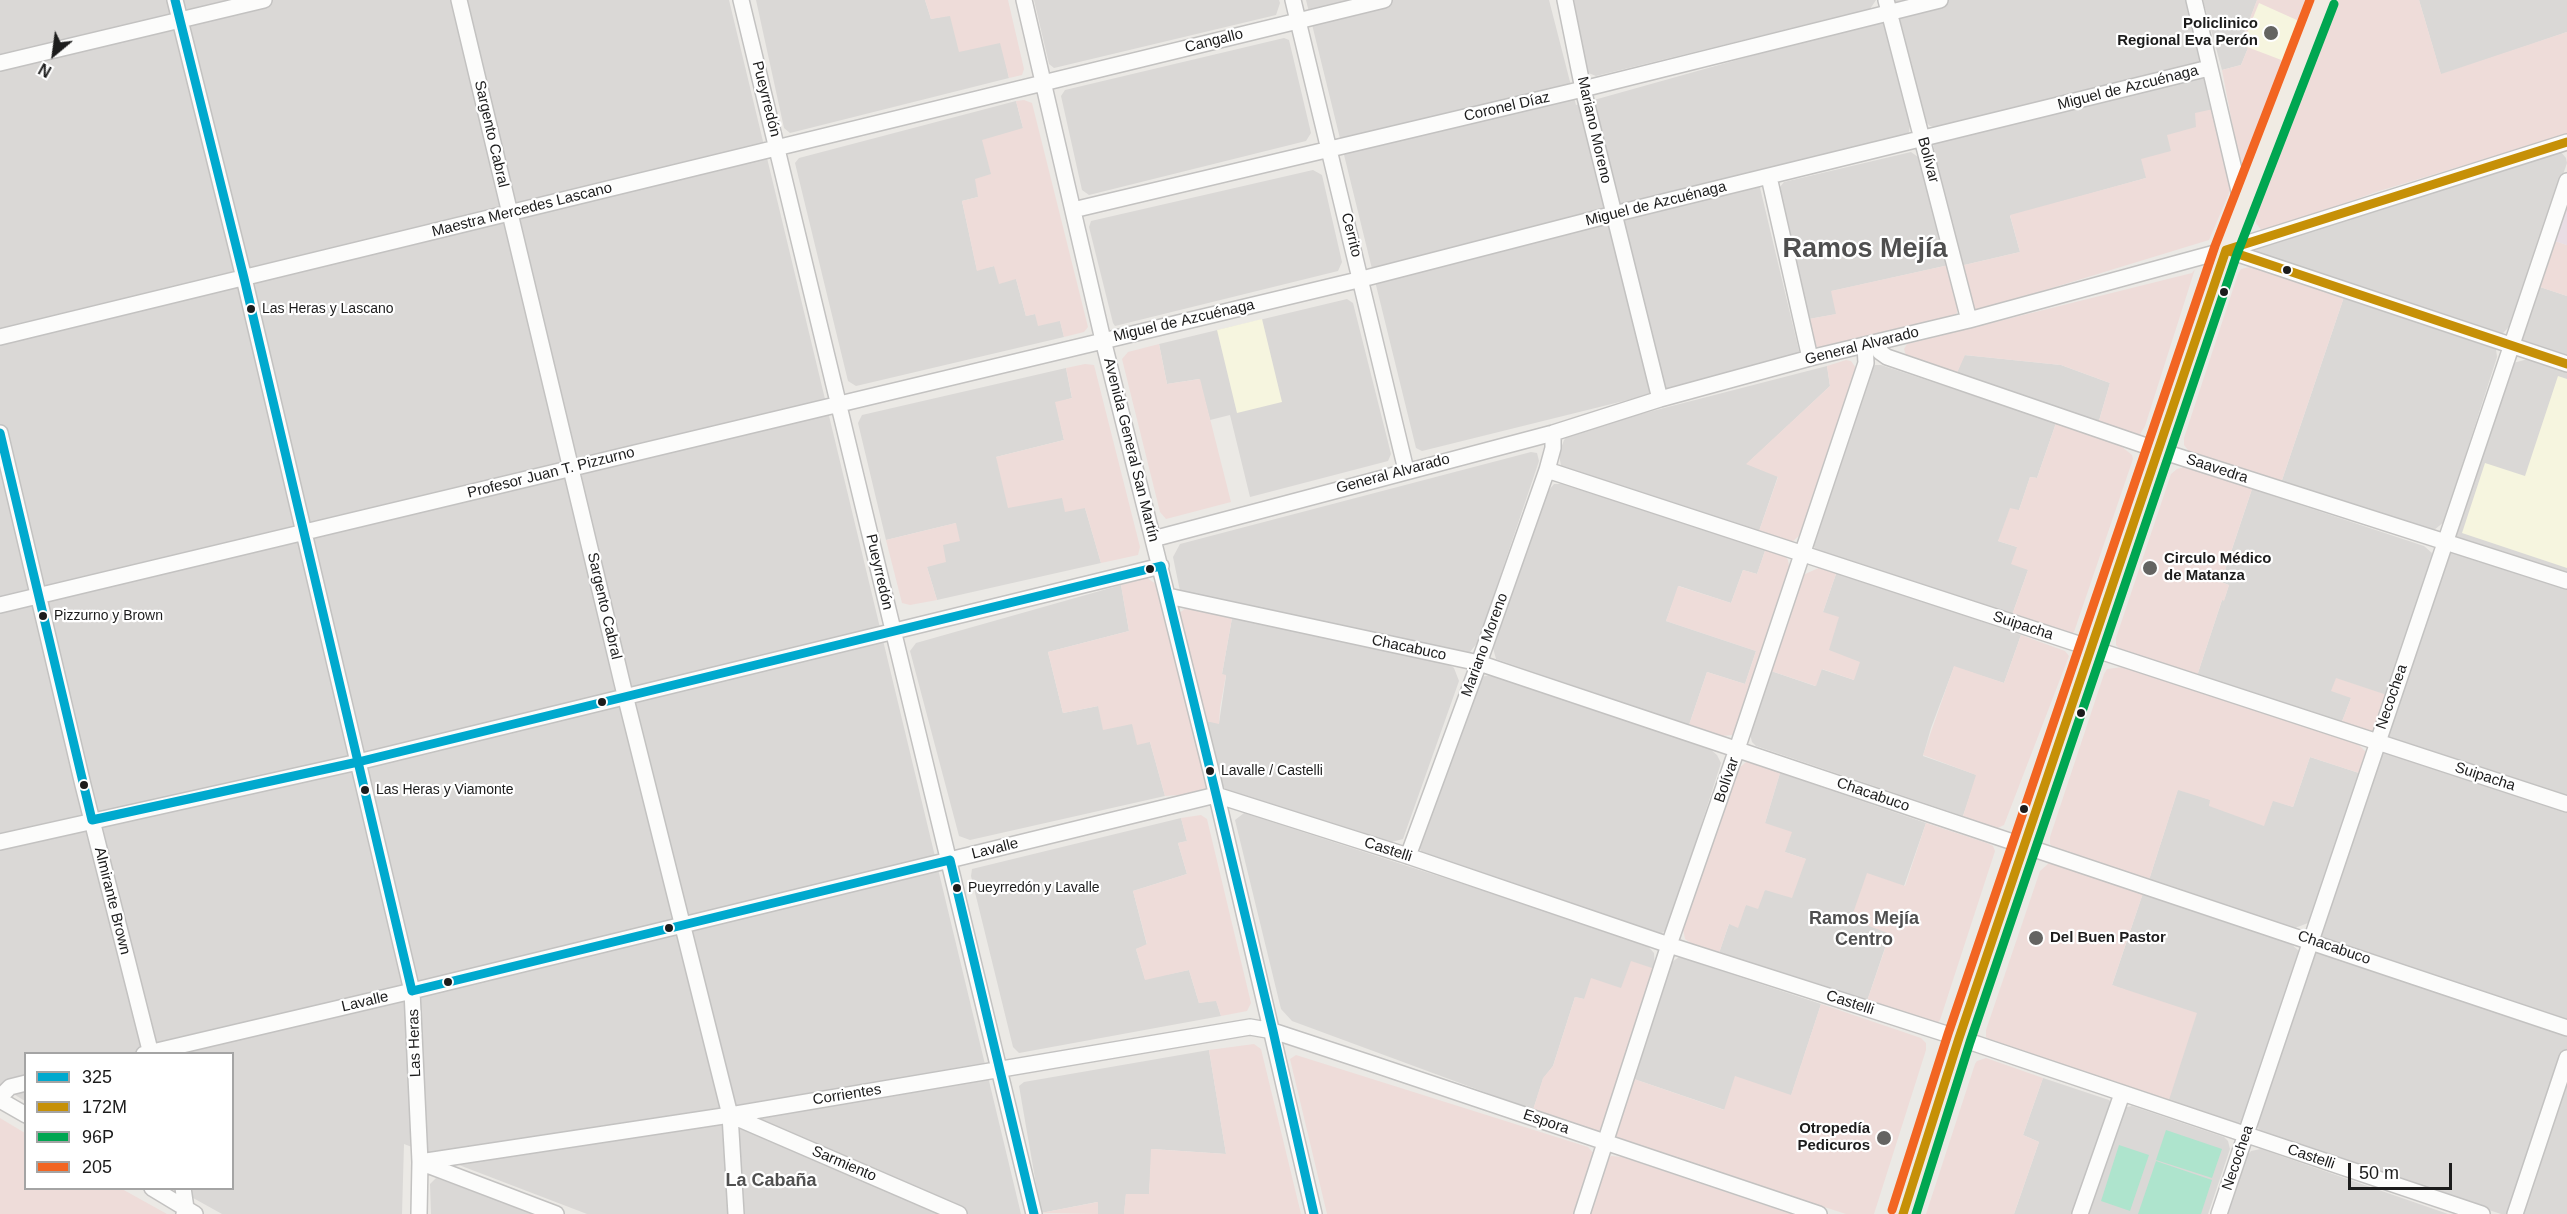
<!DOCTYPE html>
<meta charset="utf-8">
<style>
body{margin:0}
#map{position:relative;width:2567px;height:1214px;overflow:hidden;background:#ebe9e5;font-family:Arial,sans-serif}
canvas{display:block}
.legend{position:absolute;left:24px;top:1052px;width:210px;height:138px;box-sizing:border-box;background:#fff;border:2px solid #a4a4a4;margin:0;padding:8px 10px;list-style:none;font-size:18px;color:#1c1c1c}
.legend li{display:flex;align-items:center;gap:12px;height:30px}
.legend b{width:30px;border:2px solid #a4a4a4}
.north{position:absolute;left:24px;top:24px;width:60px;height:60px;-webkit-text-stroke:4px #fff;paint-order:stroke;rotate:209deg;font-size:16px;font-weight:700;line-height:24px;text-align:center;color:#1c1c1c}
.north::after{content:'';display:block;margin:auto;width:21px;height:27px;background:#1c1c1c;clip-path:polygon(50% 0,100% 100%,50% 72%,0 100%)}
.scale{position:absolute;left:2348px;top:1163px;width:104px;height:27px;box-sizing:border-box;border:3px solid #1c1c1c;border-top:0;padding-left:8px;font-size:18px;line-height:21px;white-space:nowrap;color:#1c1c1c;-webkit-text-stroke:4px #fff;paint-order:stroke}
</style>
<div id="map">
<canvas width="2567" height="1214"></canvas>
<ul class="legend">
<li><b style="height:8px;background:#00a9ce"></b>325</li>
<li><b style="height:8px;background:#c69007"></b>172M</li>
<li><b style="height:8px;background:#00a651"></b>96P</li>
<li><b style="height:8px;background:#f26522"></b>205</li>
</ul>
<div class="north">N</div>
<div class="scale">50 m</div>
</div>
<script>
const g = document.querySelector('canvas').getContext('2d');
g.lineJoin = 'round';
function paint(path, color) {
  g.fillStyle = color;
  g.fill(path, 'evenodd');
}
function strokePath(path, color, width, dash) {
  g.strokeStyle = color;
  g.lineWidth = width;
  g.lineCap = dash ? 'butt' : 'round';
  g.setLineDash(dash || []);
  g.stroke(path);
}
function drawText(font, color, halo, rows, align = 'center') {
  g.font = font + ' Arial,sans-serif';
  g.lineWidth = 4.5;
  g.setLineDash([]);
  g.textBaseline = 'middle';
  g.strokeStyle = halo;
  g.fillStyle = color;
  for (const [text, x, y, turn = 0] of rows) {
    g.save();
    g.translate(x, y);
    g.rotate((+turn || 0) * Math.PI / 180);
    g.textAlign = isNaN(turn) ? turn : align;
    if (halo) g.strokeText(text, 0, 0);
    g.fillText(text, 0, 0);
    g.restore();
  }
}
const residential = new Path2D(`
 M0,0H729L1021,1214H587L404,1144L402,1214H222L177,1189L232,1188V1054H26L25,1101L0,1086Z
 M756,0H925L931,19L950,15L1001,43L1009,78L790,133L784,128Z
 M1034,0H1279L1280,3L1276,15L1054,68L1049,64Z
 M1306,0H1549L1576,105L1876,21H1882L1885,24L1910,125L1909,132L1905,136L1756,171L1800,355L1793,359L1422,451L1416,448Z
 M1574,0H1876L1870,9L1596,76L1586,72Z
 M1895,0H2191L2204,61L2198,65L1937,128L1930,126L1926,122Z
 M2203,0H2257L2242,40L2248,48L2241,65L2222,70Z
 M2419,0H2567V32L2441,75Z
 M1284,38L1289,40L1311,133L1306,141L1089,195L1082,190L1061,96L1065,90Z
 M2197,77L2206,79L2218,108L2171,151L2146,178L2010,216L2020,252L1960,266L1933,144Z
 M1016,101L1023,128L991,174L978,197L962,201L977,270L994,266L1016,279L1026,316L1035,314L1060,321L1064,337L856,386L848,381L795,163L799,158Z
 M2554,151L2561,152L2566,158L2567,163L2510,326L2502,334L2496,335L2255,253L2258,246Z
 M1911,152L1921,159L1949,265L1832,291L1837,314L1809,319L1777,195L1780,187L1784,182Z
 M1313,170L1322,175L1342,262L1338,271L1115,326L1113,323L1089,227L1091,221Z
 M2537,286L2567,296V360L2523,343L2521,338Z
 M2344,297L2490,343L2496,349L2497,357L2444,522L2434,530H2427L2281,483Z
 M1347,299L1353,303L1391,454L1388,461L1250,497L1230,415L1210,420L1199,379L1167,384L1159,344Z
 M1964,355L2061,365L2110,383L2098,424L1956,375Z
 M2528,359L2567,372V1214H2501L2267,1137L2259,1130L2256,1122L2513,363Z
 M1875,365H1881L2056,423L2037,478L2030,477L2019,510L1998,541L2017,547L2028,570L2011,618L1818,552L1814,547L1812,540L1870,370Z
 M1827,366L1830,386L1747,464L1778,476L1758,534L1566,470L1561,466L1559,454L1564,440L1571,432Z
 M1066,368L1072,398L1056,403L1064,440L996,457L1062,498L1085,508L1101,563L937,600L927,567L956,523L886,540L858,423L862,415Z
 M1531,452L1537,453L1539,461L1478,642L1470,652L1462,654L1180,591L1173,557L1180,544Z
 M1554,484H1561L1766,548L1757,574L1743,570L1731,603L1679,586L1666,621L1756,651L1745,684L1707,672L1689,725L1496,659L1493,648L1544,496Z
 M2252,489L2424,546L2432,553L2433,558L2387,695L2351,698L2341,724L2197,676L2222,600H2224L2229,585L2221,582Z
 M1837,571L2021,635L2004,683L1954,667L1931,728L1923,756L1977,775L1963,816L1756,746L1752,742L1750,734L1771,671L1815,686L1821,669L1854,680L1829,650L1823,612Z
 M1121,585L1129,631L1048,652L1063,713L1098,706L1132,724L1150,742L1165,796L970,840L959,836L910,651L916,643Z
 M1232,618L1446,662L1454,668L1459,681L1403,839L1388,843L1227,790L1222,786L1206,721L1219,723L1226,676L1222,674Z
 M1490,675L1710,749L1717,755L1721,763L1668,929L1662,933L1655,935L1429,857L1422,853L1419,847L1481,677Z
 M2310,757L2359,773L2314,916L2308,923L2295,928L2149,880L2178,789L2211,800L2209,806L2273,800L2293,807Z
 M1780,773L1926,823L1904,886L1851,919L1890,933L1866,1004L1719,953L1729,924L1746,905L1806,859L1785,852L1765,823Z
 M1244,813L1645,943L1654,953L1655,969L1621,988L1584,999L1575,997L1553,1066L1543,1079L1533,1110L1292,1021L1281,1009L1235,820Z
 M1181,818L1187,841L1178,843L1187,874L1133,891L1147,945L1136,949L1145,979L1189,970L1199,1003L1216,1000L1221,1016L1019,1053L1013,1047L971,876L972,869Z
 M2143,893L2289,942L2300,952L2245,1120L2239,1123L2228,1124L2168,1103L2144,997L2112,985Z
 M1679,957L1821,1004L1791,1096L1725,1110L1631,1078L1669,964Z
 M1209,1050L1226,1154L1152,1149L1149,1194H1126L1124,1214H1098L1097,1202L1041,1213L1019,1086L1024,1082Z
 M2043,1078L2109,1100L2112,1103L2075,1214H2014L2039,1142L2023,1135Z
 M2132,1106L2224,1137L2228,1141L2230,1149L2208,1214H2085L2122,1108Z
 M2261,1149L2448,1214H2226L2244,1160L2251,1151Z
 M436,1178L534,1214H431L430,1184Z`);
const commercial = new Path2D(`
 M925,0H1008L1024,69L1022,75L1009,78L1000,43L959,52L950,16L931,19Z
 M2257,0H2314L2245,174L2241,170L2222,70L2241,65L2248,48L2242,45V40Z
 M2338,0H2419L2441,74L2567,32V134L2376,192L2268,231H2262L2256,223V214L2331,8Z
 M1024,100L1032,103L1088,327L1084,332L1064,337L1060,321L1038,326L1035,314L1026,316L1016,279L999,284L994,266L977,271L962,201L978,197L975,179L991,174L982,140L1023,128L1016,101Z
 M2218,108L2231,179L2230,191L2209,240L1980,310L1973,309L1960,266L2020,252L2010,215L2146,178L2141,159L2171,151L2167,135L2196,127L2195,113Z
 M2552,240L2567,245V296L2537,286Z
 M1949,265L1959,305L1956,315L1822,350L1816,346L1809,319L1836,314L1831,291Z
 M2258,265L2344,297L2281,483L2191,454L2184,445V438L2238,274L2241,269Z
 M2195,269L2145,426L2139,436L2098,424L2110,383L2061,365L1965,355L1956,375L1906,356L1904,349L1907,344L2192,273Z
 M1159,344L1167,384L1200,379L1231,502L1166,519L1160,512L1122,359L1128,352Z
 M1846,360L1851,361L1856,368L1800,535L1792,542L1787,543L1758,534L1778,477L1746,464L1830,386L1827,366Z
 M1085,364L1094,365L1140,547L1138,555L1101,563L1085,508L1065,512L1062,498L1008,508L996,457L1064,440L1055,402L1072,398L1066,368Z
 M2056,423L2121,446L2132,455L2133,459L2074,632L2068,636L2011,618L2028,570L2011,564L2017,547L1998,541L2010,508L2019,510L2030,477L2037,478Z
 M2184,467L2252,489L2221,582L2229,585L2224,601L2222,600L2197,676L2123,652L2116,645V638L2171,474L2177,469Z
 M956,523L960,541L943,545L946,562L927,567L937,600L910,605L902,603L886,540Z
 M1766,548L1784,555L1788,560L1790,571L1738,730L1734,735L1720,736L1689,725L1707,672L1745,684L1756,651L1666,621L1678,586L1731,603L1743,570L1757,574Z
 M1823,566L1837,571L1823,612L1839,617L1829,650L1860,662L1854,680L1822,669L1816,686L1771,671L1803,575Z
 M1147,578L1159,586L1209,790L1206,793L1165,796L1150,742L1137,745L1132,724L1103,730L1098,706L1063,713L1048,652L1129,631L1121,585Z
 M1186,608L1232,618L1222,674L1226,675L1220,708L1219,724L1206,721L1178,614Z
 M2021,635L2065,651L2069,656L2004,825L1996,829L1963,816L1976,775L1923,755L1954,666L2004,683Z
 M2123,667L2357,743L2366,752L2359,773L2310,757L2293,807L2273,801L2264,826L2209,806L2210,800L2178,790L2149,880L2055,850L2050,844V837L2104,674L2107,669Z
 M2336,678L2387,695L2373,731L2368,733L2341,724L2351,698L2331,691Z
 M1746,762H1752L1780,773L1765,823L1792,832L1785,852L1806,859L1792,898L1765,890L1758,909L1746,905L1738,928L1729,924L1719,953L1694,945L1685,939L1683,929L1737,770Z
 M1201,815L1207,819L1251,1003L1247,1011L1221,1016L1216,1001L1199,1003L1189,970L1145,980L1136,949L1147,944L1133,891L1187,874L1178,843L1187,841L1181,818Z
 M1926,823L1987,843L1993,846L1995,851L1940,1020L1937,1024L1866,1004L1890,934L1851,919L1867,873L1905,886Z
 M2049,863L2143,893L2112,985L2197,1013L2168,1103L1990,1042L1986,1037V1030L2040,871Z
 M1631,961L1655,969L1603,1126L1599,1131H1592L1533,1110L1543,1078L1553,1066L1575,997L1584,999L1591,978L1621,988Z
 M1821,1004L1921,1038L1926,1043V1050L1874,1214H1846L1626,1143L1617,1137L1615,1127L1631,1078L1724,1110L1735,1076L1791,1095Z
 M1254,1044L1261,1049L1301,1214H1124L1126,1194H1149L1151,1149L1226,1154L1209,1050Z
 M1296,1055L1588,1147L1596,1156L1576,1214H1327L1290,1059Z
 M1986,1058L2043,1078L2023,1135L2039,1142L2014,1214H1926L1975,1064L1977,1061Z
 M0,1118L25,1133L26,1188L122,1189L167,1214H0Z
 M1611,1156L1622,1157L1791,1214H1588L1605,1162Z
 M1098,1202V1214L1041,1213Z`);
const industrial = new Path2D(`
 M2567,196V245L2552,240Z`);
const education = new Path2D(`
 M2259,3L2299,21L2284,61L2242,45Z
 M1262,319L1282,402L1237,413L1217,330Z
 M2558,376L2567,379V568L2462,533L2485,463L2525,476Z`);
const pitch = new Path2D(`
 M2166,1130L2222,1149L2212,1178L2156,1160Z
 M2119,1145L2149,1155L2130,1211L2101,1201Z
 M2156,1161L2212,1180L2201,1214H2138Z`);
const minor = new Path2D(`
 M175,0L244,278L412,991L420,1162L419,1214
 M459,0L625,695L730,1115L736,1214
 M741,0L1034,1214
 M1024,0L1103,340L1211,771L1314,1214
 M1293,0L1406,470
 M1565,0L1583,89L1660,399
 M1886,0L1969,320
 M2194,0L2243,208
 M0,63L264,0
 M1769,177L1810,358
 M1073,210L1583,89L1940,0
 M2226,250L2567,364
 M0,337L1384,0
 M1879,342L1880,352L1887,357L2158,450L2567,581
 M0,433L83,785L151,1054
 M1547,470L2567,804
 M1153,539L1553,433L1660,399L1810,358L1969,320L2226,250L2567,142
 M1168,596L1479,663L2567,1028
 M0,605L1362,279L1614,214L2209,68
 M0,842L358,762L1161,566
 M1408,856L1479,663L1547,470L1553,448V433
 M144,1054L412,991L1216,795L1408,856L1669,945L1959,1038L2482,1214
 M0,1097L10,1087L26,1083
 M0,1100L26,1115
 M730,1115L959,1214
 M420,1162L730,1115L1250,1027L1273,1031L1373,1064L1819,1214
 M422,1163L556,1214
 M152,1188L195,1214
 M183,1188L186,1208L184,1214
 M1582,1214L1669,945L1737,749L1866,363L1865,345
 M2080,1214L2122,1094
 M2219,1214L2567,181
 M2515,1214L2567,1058`);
const major = new Path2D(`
 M1903,1214L1959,1038L2226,250L2323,0`);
const bus1 = new Path2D(`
 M175,0L244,278L412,991L950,860L1034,1214
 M0,433L92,820L358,762L1161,566L1273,1031L1314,1214`);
const bus2 = new Path2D(`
 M2226,250L2567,364
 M2226,250L2567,142
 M1903,1214L1959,1038L2226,250`);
const bus3 = new Path2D(`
 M1916,1214L1970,1042L2237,254L2334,4`);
const bus4 = new Path2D(`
 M1892,1210L1948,1034L2215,246L2310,0`);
const markers = [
 [2271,33,8,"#646462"],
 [2287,270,5,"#1c1c1c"],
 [2224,292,5,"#1c1c1c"],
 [251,309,5,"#1c1c1c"],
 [2150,568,8,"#646462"],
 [1150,569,5,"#1c1c1c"],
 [43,616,5,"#1c1c1c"],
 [602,702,5,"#1c1c1c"],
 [2081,713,5,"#1c1c1c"],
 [1210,771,5,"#1c1c1c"],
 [84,785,5,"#1c1c1c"],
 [365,790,5,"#1c1c1c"],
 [2024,809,5,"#1c1c1c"],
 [957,888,5,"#1c1c1c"],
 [669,928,5,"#1c1c1c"],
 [2036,938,8,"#646462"],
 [448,982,5,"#1c1c1c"],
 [1884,1138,8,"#646462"]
];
const busNames = [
 ["Las Heras y Lascano",262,309],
 ["Pizzurno y Brown",54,616],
 ["Lavalle / Castelli",1221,771],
 ["Las Heras y Viamonte",376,790],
 ["Pueyrredón y Lavalle",968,888]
];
const poiNames = [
 ["Policlinico",2258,24],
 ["Regional Eva Perón",2258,41],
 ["Circulo Médico",2164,559,"left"],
 ["de Matanza",2164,576,"left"],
 ["Del Buen Pastor",2050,938,"left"],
 ["Otropedía",1870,1129],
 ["Pedicuros",1870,1146]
];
const streetNames = [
 ["Cangallo",1214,41,-14],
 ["Miguel de Azcuénaga",2128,88,-14],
 ["Pueyrredón",766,99,76],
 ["Coronel Díaz",1507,107,-13],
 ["Mariano Moreno",1594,130,77],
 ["Sargento Cabral",491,134,77],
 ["Bolívar",1928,160,75],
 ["Miguel de Azcuénaga",1656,204,-14],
 ["Maestra Mercedes Lascano",522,210,-14],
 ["Cerrito",1351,235,76],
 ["Miguel de Azcuénaga",1184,321,-13],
 ["General Alvarado",1862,346,-14],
 ["Avenida General San Martín",1131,450,76],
 ["Saavedra",2217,469,18],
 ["Profesor Juan T. Pizzurno",551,473,-14],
 ["General Alvarado",1393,474,-15],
 ["Pueyrredón",879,572,77],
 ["Sargento Cabral",604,606,77],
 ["Suipacha",2023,626,18],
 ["Mariano Moreno",1485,645,-70],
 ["Chacabuco",1409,648,12],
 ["Necochea",2392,697,-71],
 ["Suipacha",2485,777,18],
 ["Bolívar",1727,780,-71],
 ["Chacabuco",1873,795,19],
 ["Lavalle",995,849,-14],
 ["Castelli",1388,850,18],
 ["Almirante Brown",112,901,76],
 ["Chacabuco",2334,948,19],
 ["Lavalle",365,1002,-13],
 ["Castelli",1850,1003,18],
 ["Las Heras",415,1043,-92],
 ["Corrientes",847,1095,-9],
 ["Espora",1546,1122,19],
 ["Castelli",2311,1157,19],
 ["Necochea",2238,1158,-71],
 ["Sarmiento",844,1164,23]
];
const quarterNames = [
 ["Ramos Mejía",1864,919],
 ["Centro",1864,940],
 ["La Cabaña",771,1181]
];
const townNames = [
 ["Ramos Mejía",1865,250]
];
paint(residential, '#dad8d6');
paint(commercial, '#eedcd9');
paint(industrial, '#e9dde4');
paint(education, '#f6f5df');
paint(pitch, '#aee4cd');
strokePath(minor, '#c3c2c1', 18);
strokePath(major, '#a19681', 22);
strokePath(minor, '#fcfcfb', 15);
strokePath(major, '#f0ebe3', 20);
strokePath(bus1, '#00a9ce', 9);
strokePath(bus2, '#c69007', 9);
strokePath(bus3, '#00a651', 9);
strokePath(bus4, '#f26522', 9);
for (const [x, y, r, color] of markers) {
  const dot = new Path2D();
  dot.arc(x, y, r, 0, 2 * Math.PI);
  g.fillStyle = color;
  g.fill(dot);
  strokePath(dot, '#fff', 2);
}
drawText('14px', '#1c1c1c', '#fff', busNames, 'left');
drawText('bold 15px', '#1c1c1c', '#fff', poiNames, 'right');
drawText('15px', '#1c1c1c', '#fff', streetNames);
drawText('bold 18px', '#4f4f4f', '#fff', quarterNames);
drawText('bold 27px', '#4f4f4f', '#fff', townNames);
</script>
